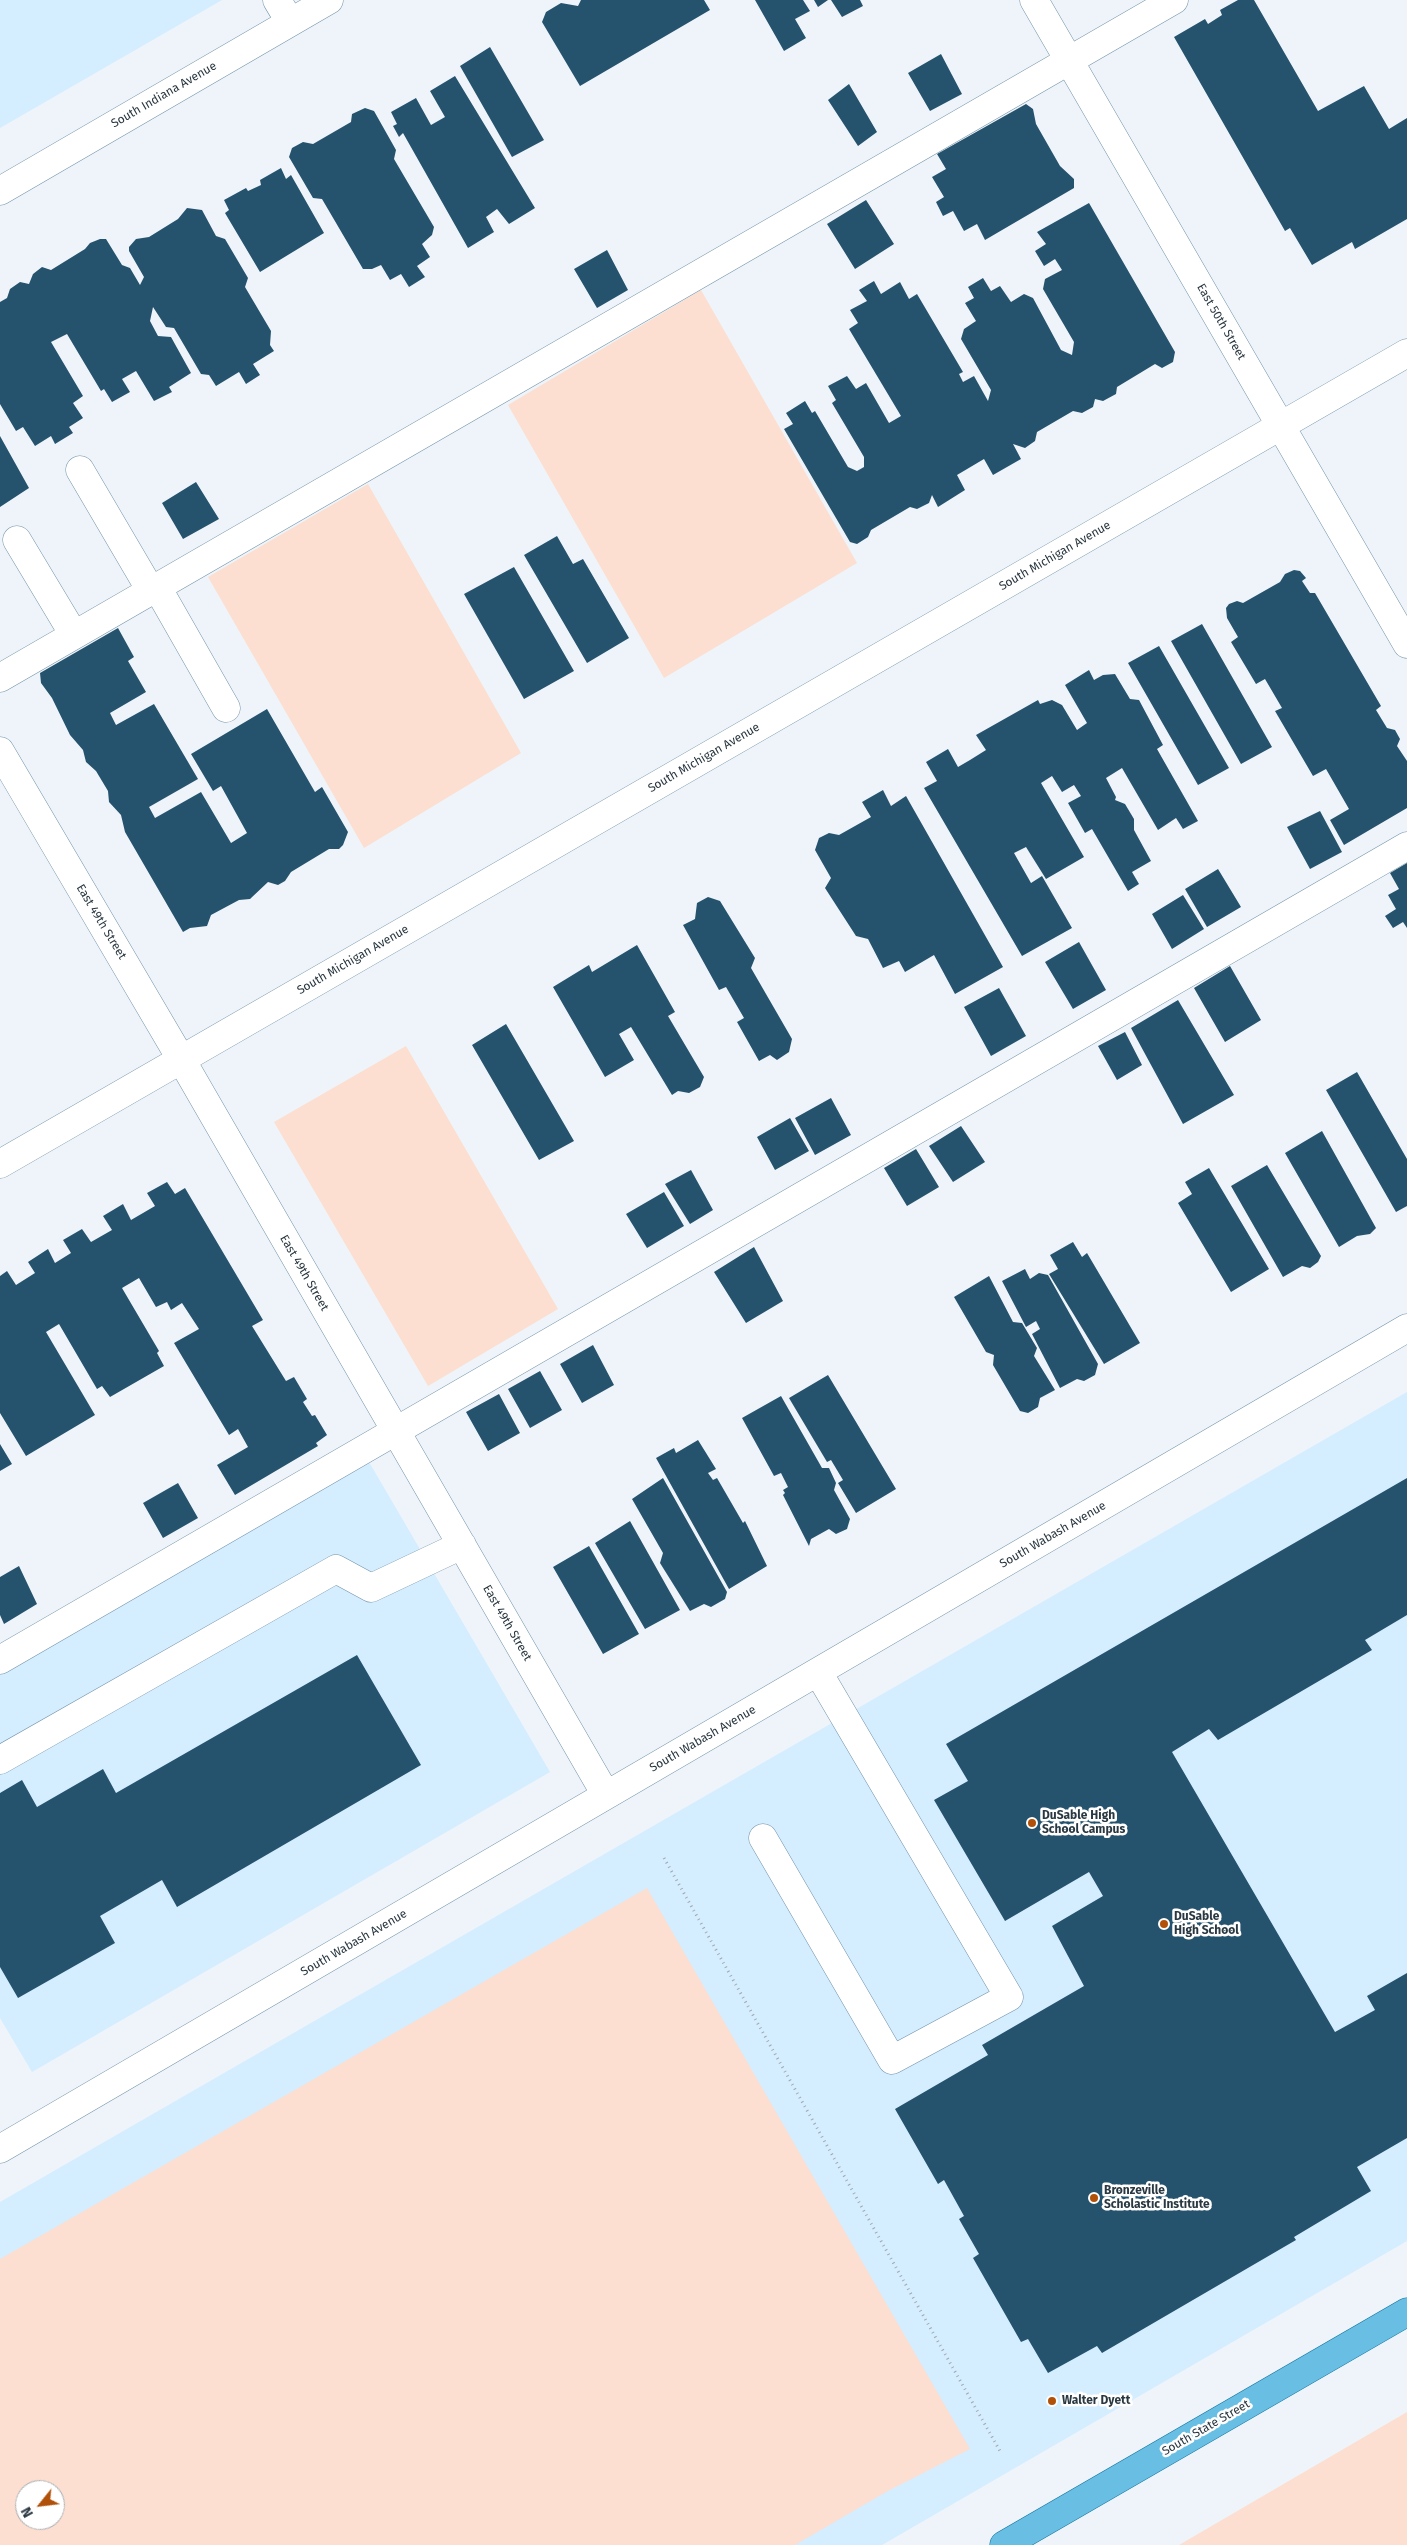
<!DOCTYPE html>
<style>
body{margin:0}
#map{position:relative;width:1407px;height:2545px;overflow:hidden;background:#eef4f9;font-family:"Fira Sans",sans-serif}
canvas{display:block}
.north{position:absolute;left:15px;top:2480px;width:50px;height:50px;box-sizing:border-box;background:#fff;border:1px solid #aaafb3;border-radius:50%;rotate:241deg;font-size:14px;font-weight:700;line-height:20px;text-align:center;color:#2a3841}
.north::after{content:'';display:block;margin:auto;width:18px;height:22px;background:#b15109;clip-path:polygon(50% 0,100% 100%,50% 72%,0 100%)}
</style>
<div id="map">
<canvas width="1407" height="2545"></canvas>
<div class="north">N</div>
</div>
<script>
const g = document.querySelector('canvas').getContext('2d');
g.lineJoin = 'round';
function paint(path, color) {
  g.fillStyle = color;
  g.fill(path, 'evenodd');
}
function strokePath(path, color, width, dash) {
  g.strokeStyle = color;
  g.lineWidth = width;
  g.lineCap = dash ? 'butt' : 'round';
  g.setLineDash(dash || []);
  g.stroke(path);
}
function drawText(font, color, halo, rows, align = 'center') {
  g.font = font + ' "Fira Sans",sans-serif';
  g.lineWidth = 5;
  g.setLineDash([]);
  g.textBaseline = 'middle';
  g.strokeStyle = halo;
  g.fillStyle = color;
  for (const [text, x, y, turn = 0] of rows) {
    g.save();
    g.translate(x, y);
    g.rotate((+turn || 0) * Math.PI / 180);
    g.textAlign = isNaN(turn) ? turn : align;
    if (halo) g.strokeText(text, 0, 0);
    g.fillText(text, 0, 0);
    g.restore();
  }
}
const built = new Path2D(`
 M0,0H222L0,128Z
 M1407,1392V2241L882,2545H0V2202ZM25,2490H55V2520H25Z
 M362,1450L550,1772L32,2072L0,2018V1660Z`);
const green = new Path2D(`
 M701,290L857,563L664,678L508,405Z
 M368,484L521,753L364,848L208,577Z
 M406,1046L558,1309L428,1386L274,1122Z
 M647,1888L970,2449L886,2492L795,2545H0V2259ZM25,2490H55V2520H25Z
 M1407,2412V2545H1179Z`);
const building = new Path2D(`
 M581,0H704L710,10L580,86L542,22L546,12L561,3L578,6Z
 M755,0H803L810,11L795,19L806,38L784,51Z
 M814,0H828L818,7Z
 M831,0H860L863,6L842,17Z
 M1238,0H1254L1318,111L1364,86L1389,129L1407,118V219L1355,249L1352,242L1312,265L1290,228L1285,231L1174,37L1205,19L1208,24L1222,15L1220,10Z
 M490,47L544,140L512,157L460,66Z
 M941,54L962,94L930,111L908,73Z
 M455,76L535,208L509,224L497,209L486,217L494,232L468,248L403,133L399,137L393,126L397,124L391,112L416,98L431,125L445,117L430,91Z
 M849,84L877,132L858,146L828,100Z
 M1026,104L1033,109L1036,124L1060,166L1074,179V188L985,240L977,224L964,231L953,211L943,216L936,202L944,197L932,177L946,169L937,154Z
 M365,108L374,111L396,150L394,159L434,227L432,235L422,244L430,257L417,266L425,277L409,287L401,274L390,280L381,265L372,269H363L322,199L313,198L289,157L292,148L303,142L313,144L351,122L352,114Z
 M281,168L286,179L291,175L324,233L260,272L225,213L229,210L224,200L246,188L248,191L261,185L260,180Z
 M866,200L894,244L855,269L827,224Z
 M1089,203L1175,352L1173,362L1162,368L1155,364L1117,387L1116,394L1103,401L1095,399L1093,407L1082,413L1073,411L1037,432L1035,441L1025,448L1013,444L1021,459L993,475L984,459L957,475L965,490L938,507L932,495L929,503L917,509L910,507L871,530L868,537L857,544L850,542L784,429L793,424L786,413L805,401L812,413L815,411L848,467L857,471L864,467V457L832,403L836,400L828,386L847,376L856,389L866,383L889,423L901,416L849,329L858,323L850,310L867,301L859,290L874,281L881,294L900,282L909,299L917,294L963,372L959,374L963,382L974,376L988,401L991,390L961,339L964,329L976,321L965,303L974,298L968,287L983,278L991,291L1000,286L1011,302L1024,294L1033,298L1061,350L1072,355L1074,342L1043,289L1045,279L1062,270L1055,259L1044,266L1035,251L1046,244L1037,232Z
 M187,208L202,210L216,236L225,239L248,278L245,287L271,331L270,345L274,351L253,364L260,375L246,384L239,372L216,386L209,375L201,374L174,328L166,327L153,307L150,321L158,336L171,337L191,373L169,387L172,392L154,401L136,371L122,379L130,392L112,402L104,389L101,391L67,334L51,342L83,396L73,403L83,418L69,427L73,433L55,444L51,436L35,446L23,427L16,431L0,404V302L7,298L10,289L20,282L29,284L33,274L42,267L51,270L85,249L90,243L100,239H106L122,265L130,268L140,285L144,277L129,251V247L136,239L149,237L178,219Z
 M607,250L628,290L597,308L574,269Z
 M0,436L29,488L0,507Z
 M196,482L219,519L183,539L162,503Z
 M557,536L573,564L583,559L629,638L587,663L524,555Z
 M514,567L574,671L524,699L464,594Z
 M1294,570L1300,571L1306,578L1302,581L1310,593H1315L1381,706L1376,710L1387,728L1395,730L1400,739L1397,746L1407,761V808L1344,845L1330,820L1349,809L1326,769L1313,776L1275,711L1282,708L1265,679L1256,684L1231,642L1238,637L1227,618L1226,608L1229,604L1237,601L1243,603L1280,582L1285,574Z
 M1202,624L1272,747L1241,764L1171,641Z
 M118,628L134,657L128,661L146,692L110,713L116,725L154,704L198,779L149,807L155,818L201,792L231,843L247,833L221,786L213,791L191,754L267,709L315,792L322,787L348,832L343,845L339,849H329L291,872L285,881L278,885L268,882L250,899L239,900L211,915L207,926L190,928L183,932L125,832L121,815L109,802L108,791L96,771L86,762L83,750L70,735L52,698L41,683L40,673Z
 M1159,646L1229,768L1198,785L1128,663Z
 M1089,670L1094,680L1103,675L1115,674L1130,699L1139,700L1163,745L1157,749L1198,821L1183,829L1176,818L1158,830L1122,768L1106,778L1116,797L1115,800L1125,804L1134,819V830L1151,861L1132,872L1139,884L1128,891L1092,829L1085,833L1068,803L1081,796L1074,785L1062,792L1052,776L1041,783L1084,857L1046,879L1026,847L1014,853L1031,883L1042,876L1072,928L1022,956L924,788L937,781L926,762L948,749L958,767L970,760L986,750L976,735L1038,700L1040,704L1052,700L1062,705L1077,730L1087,723L1065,685Z
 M883,790L891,806L906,796L1003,967L955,994L934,955L905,972L899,961L883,968L868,939L856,936L825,888L831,878L815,850L819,838L829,833L839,835L871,817L862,802Z
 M1320,811L1342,852L1310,869L1287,827Z
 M1407,863V928L1403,922L1393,928L1385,916L1396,909L1388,895L1399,889L1390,873Z
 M1218,869L1241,907L1207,927L1185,889Z
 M1183,895L1204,929L1172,949L1152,914Z
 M708,897L720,901L755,958L751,968L792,1039L789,1052L777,1060L770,1055L759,1061L737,1022L744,1018L726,987L719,990L683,925L695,919L697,903Z
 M1079,942L1106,990L1073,1009L1045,962Z
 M637,945L675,1012L668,1016L704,1077L700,1087L689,1093L678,1091L672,1095L631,1027L619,1034L634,1060L605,1077L553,987L589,965L592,972Z
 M1230,966L1261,1020L1225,1042L1194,988Z
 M999,988L1026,1036L991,1056L964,1007Z
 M1178,1000L1234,1095L1183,1124L1131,1028Z
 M506,1024L574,1141L539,1160L472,1045Z
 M1125,1032L1142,1065L1117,1080L1098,1046Z
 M1357,1072L1407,1159V1206L1396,1212L1326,1090Z
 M831,1098L851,1135L815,1155L795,1118Z
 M790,1118L809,1151L775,1170L757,1137Z
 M961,1126L985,1162L953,1182L929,1146Z
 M1322,1131L1376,1228L1370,1234L1357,1236L1339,1247L1285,1153Z
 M916,1149L939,1187L907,1206L884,1168Z
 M1267,1165L1321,1256L1318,1262L1310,1268L1302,1266L1283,1277L1231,1186Z
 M1209,1168L1269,1269L1231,1292L1178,1203L1192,1194L1185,1182Z
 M691,1170L713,1210L690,1224L665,1184Z
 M167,1182L175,1194L185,1188L263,1320L252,1326L286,1381L294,1377L307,1399L303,1402L312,1416L315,1415L327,1435L316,1443L318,1446L235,1495L217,1465L248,1447L238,1429L229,1435L174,1343L199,1329L182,1303L171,1310L167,1302L156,1307L139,1278L122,1288L159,1351L157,1353L164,1366L110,1397L102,1386L97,1389L59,1324L46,1332L95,1415L26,1456L0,1413V1276L7,1271L16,1285L35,1273L28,1262L48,1249L55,1263L71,1253L63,1240L82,1229L91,1242L112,1230L103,1216L123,1204L131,1220L155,1206L147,1193Z
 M664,1192L684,1226L647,1248L626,1214Z
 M1073,1242L1082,1257L1087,1253L1140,1343L1104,1364L1049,1274L1058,1269L1050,1255Z
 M754,1247L783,1301L746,1323L714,1272Z
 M1025,1269L1030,1279L1039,1273L1048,1275L1098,1364L1095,1375L1084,1381L1077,1379L1060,1388L1032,1334L1040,1329L1036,1321L1026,1327L1002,1281Z
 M989,1276L1013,1322L1022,1323L1037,1348L1034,1356L1055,1390L1040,1398L1038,1407L1028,1413L1020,1411L993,1365L994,1355L986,1352L954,1297Z
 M593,1345L614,1385L582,1403L560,1364Z
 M540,1371L562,1410L530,1428L508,1389Z
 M828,1375L896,1489L856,1513L838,1483L843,1480L831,1460L827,1462L789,1398Z
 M499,1394L520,1433L488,1451L466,1412Z
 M781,1396L822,1468H829L836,1483L834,1490L850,1519L847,1529L836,1534L829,1529L811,1539L809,1546L783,1495L785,1493L783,1490L788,1487L781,1473L774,1476L742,1418Z
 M698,1440L716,1469L708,1473L713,1480L717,1478L743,1523L745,1521L767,1566L729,1589L656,1458L674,1448L676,1453Z
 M0,1444L12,1464L0,1471Z
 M663,1478L727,1592L725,1599L711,1607L704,1604L690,1611L660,1563L663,1553L632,1499Z
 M1407,1478V1615L1365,1640L1372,1650L1218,1740L1209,1729L1172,1752L1335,2032L1375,2010L1367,1996L1407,1973V2138L1357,2167L1371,2191L1294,2237L1296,2240L1102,2353L1097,2346L1048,2373L1028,2339L1021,2342L973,2258L979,2254L959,2219L964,2216L944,2180L938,2184L895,2109L988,2055L982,2045L1084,1986L1052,1926L1103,1896L1089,1872L1005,1921L934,1800L968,1781L946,1744Z
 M178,1483L198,1518L163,1538L143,1503Z
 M630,1521L680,1610L645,1629L595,1543Z
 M589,1546L639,1634L603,1654L553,1567Z
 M19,1566L37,1604L4,1624L0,1615V1577Z
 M357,1655L421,1765L177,1907L162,1880L100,1916L115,1943L18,1998L0,1967V1793L22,1780L37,1807L103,1769L116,1793Z`);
const path = new Path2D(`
 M664,1858L1000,2451`);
const minor = new Path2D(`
 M277,0L290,22
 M1034,0L1407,644
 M0,191L329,0
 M80,470L151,591
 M17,540L74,635
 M157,587L226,708
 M0,678L1174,0
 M0,751L181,1059L606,1795
 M0,1164L1407,353
 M0,1660L1407,846
 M0,1760L336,1569L371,1588L462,1545
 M763,1838L892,2060L1009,1997L818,1672
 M0,2149L1407,1328`);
const major = new Path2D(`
 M1004,2545L1407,2312`);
const markers = [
 [1032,1823,5,"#b15109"],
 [1164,1924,5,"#b15109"],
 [1094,2198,5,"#b15109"],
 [1052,2401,5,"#b15109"]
];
const streetNames = [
 ["South Indiana Avenue",164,95,-30],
 ["East 50th Street",1221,322,60],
 ["South Michigan Avenue",1055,556,-30],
 ["South Michigan Avenue",704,758,-30],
 ["East 49th Street",101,922,59],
 ["South Michigan Avenue",353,960,-30],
 ["East 49th Street",304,1273,60],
 ["South Wabash Avenue",1053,1535,-30],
 ["East 49th Street",507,1623,60],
 ["South Wabash Avenue",703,1739,-30],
 ["South Wabash Avenue",354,1943,-30],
 ["South State Street",1206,2428,-30]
];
const poiNames = [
 ["DuSable High",1042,1816],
 ["School Campus",1042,1830],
 ["DuSable",1174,1917],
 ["High School",1174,1931],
 ["Bronzeville",1104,2191],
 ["Scholastic Institute",1104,2205],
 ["Walter Dyett",1062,2401]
];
paint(built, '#d4edff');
paint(green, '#fcdfd0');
paint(building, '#25536e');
strokePath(minor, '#7393a9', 29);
strokePath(major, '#11729e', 29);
strokePath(path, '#a0a9b0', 3, [1, 4]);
strokePath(minor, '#fff', 28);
strokePath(major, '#68bee3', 28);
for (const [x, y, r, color] of markers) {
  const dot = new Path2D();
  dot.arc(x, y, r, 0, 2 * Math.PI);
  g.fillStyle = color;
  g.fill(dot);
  strokePath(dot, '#fff', 2);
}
drawText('12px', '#2a3841', '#fff', streetNames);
drawText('bold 12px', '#2a3841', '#fff', poiNames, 'left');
</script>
